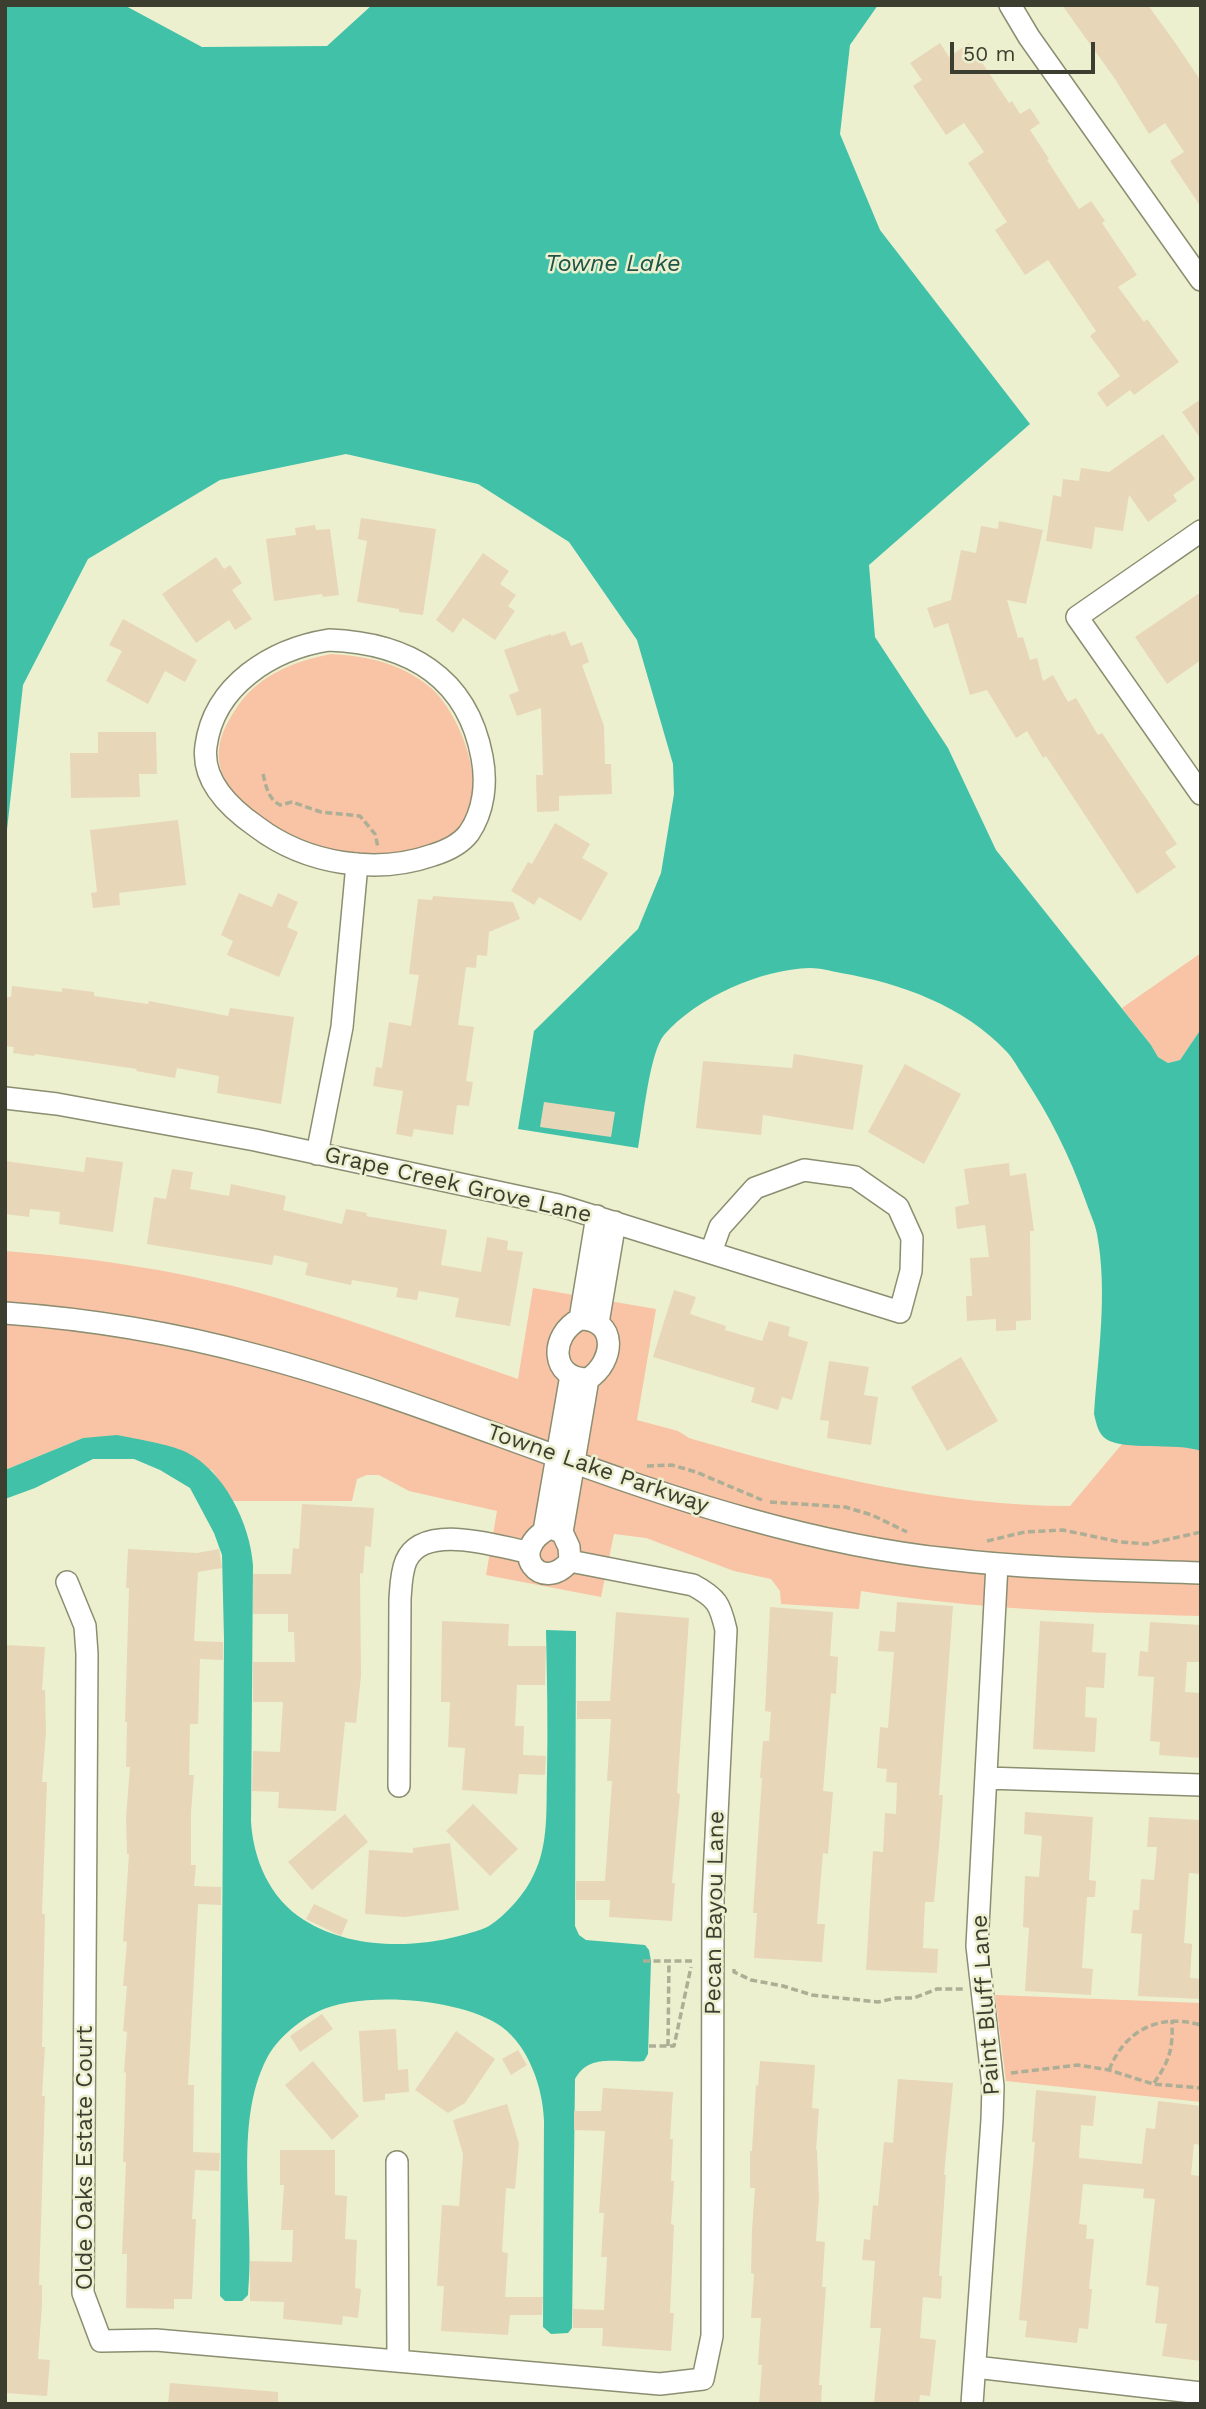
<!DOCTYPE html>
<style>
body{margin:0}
#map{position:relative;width:1206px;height:2409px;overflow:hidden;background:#ecf0cf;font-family:"Work Sans",sans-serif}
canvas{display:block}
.frame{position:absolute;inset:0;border:7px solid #3c3e30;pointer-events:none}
.scale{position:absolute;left:950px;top:42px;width:145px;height:32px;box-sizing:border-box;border:4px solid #3c3e30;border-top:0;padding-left:9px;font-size:21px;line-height:24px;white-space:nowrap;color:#3c3e30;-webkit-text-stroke:5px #ecf0cf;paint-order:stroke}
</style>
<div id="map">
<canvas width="1206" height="2409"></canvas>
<div class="frame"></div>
<div class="scale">50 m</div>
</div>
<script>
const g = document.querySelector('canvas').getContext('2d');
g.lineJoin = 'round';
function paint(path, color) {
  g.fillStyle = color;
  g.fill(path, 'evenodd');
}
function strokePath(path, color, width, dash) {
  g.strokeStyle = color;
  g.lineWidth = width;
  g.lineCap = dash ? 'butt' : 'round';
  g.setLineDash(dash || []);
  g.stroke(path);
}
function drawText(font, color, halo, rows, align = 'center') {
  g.font = font + ' "Work Sans",sans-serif';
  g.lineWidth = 5;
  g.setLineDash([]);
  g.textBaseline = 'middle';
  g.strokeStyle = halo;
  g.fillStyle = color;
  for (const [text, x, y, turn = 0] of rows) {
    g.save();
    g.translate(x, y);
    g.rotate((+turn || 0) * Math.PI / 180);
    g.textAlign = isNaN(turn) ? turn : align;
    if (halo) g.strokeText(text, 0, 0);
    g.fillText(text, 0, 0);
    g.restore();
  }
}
const green = new Path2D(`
 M331,654C368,656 400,663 430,687C467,719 503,825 435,844C407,852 381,857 351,854C309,849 225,810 219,761C217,740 226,724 237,707C259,675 294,661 331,654Z
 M1201,953V1029L1180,1060L1168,1063L1158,1057L1151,1045L1122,1008Z
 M5,1251C97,1258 189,1272 277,1298C358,1322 438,1351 518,1379L533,1288L656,1309L637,1420L678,1431L689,1438C812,1474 941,1506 1070,1506L1122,1444L1171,1445L1197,1449L1201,1451V1616C1087,1613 973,1609 861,1591L859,1609L781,1604L780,1591L771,1579L734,1571L646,1538L614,1534L601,1597L486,1575L497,1511L409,1491L379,1475H367L357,1479L352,1501H232L212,1470L83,1438L5,1470Z
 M995,1995L1201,2003V2102L1006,2081Z`);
const water = new Path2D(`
 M5,5H124L202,47L327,46L372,5H878L850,45L840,134L880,230L1030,424L869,565L875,637L948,748L996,850L1151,1045L1158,1057L1168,1063L1180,1060L1201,1029V1451C1176,1442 1123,1451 1106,1439C1098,1434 1096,1422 1094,1414C1098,1355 1108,1293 1097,1234C1095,1223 1089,1211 1085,1199C1069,1154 1050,1117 1024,1077C1018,1068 1013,1058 1006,1051C964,1006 900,983 841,973C831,971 820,968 810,968C761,969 696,998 664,1035C649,1054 643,1122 638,1148L518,1129L534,1031L638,929L661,873L674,794L673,764L637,640L569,542L478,484L346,454L220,480L88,559L23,685L5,848Z
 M117,1435C136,1439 169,1444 186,1452C224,1471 250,1523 253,1565L251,1821C253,1859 270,1899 304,1920C348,1948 410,1949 459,1936C469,1933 480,1931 489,1926C507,1914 525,1894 534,1874C549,1844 546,1807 547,1774C548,1726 547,1678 546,1630L576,1631L575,1926L579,1935L586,1940L645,1945L649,1950L651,1961L648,2054L644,2061C619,2064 590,2052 575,2079L572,2328L568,2333L551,2334L543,2327L544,2121C543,2088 529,2047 502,2027C463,1998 360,1990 317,2012C297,2022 277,2039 267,2058C232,2125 256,2221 248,2295L242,2301H225L220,2296L224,1639L222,1555L214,1533L190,1488L160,1470L134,1459H93L35,1488L5,1499V1470L83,1438Z`);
const building = new Path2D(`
 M1062,5H1148L1176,44L1201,81V207L1170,161L1184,152L1165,123L1149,134L1115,79Z
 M940,43L949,57L969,43L1009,103L1012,101L1020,114L1030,108L1040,123L1030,130L1049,159L1047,160L1079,209L1091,201L1105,221L1102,223L1137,275L1118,287L1144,322L1147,319L1179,362L1134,395L1130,390L1107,407L1097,393L1120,376L1090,336L1096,331L1048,260L1025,275L995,230L1007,222L968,163L984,152L964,123L946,135L913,86L922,80L910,63Z
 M1201,399V439L1182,412Z
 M1163,434L1195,479L1173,495L1177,501L1148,522L1129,495L1123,531L1095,527L1092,549L1046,541L1053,495L1061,497L1063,479L1079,481L1081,468L1109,472Z
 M361,518L436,529L423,615L399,612V609L357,602L367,541L358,539Z
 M999,521L1043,530L1026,604L1007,600L1018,638L1023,637L1030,660L1037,658L1043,681L1053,675L1068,702L1076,698L1098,735L1102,733L1177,844L1165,852L1176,867L1137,894L1046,756L1043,758L1027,731L1016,738L987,690L970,695L948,623L934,628L927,608L951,600L961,550L976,553L981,526L998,529Z
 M315,525L316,530L330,529L339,595L323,597L322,594L274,601L266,539L296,535L295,528Z
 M483,553L509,571L500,584L516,595L508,606L515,611L495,640L463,618L453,633L436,620Z
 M216,557L224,569L230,565L242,583L232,590L252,619L235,630L229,620L196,643L162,594Z
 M1201,592V660L1167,684L1135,637Z
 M123,619L197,660L185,682L165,671L148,704L106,681L122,651L109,645Z
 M565,631L571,646L582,642L589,662L582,665L604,726L605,764H611L612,794L559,796V811L537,812L536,775H543L541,708L517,716L509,695L519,691L504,650L551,634V636Z
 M98,732H156L157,774H139L140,797L71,798L70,753H98Z
 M178,820L186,885L119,893L120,905L93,908L91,893L97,892L90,830Z
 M555,823L590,844L582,858L608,873L581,921L539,897L534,905L511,891L528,862L532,864Z
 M239,893L272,907L278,893L298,902L287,927L298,932L279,977L227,955L233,941L221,935Z
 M433,896L513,902L520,919L489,932L487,956L477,955L476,968L466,967L458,1025L474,1027L466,1081L473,1082L469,1106L457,1105L453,1135L414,1129L412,1137L396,1134L403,1091L373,1086L376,1067L382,1068L389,1022L411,1026L419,975L409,974L418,899L432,900Z
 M12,986L62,992V988L94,992V996L148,1004L149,1001L228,1016L230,1008L294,1017L281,1104L217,1093L219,1076L177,1068L175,1078L136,1071L137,1069L35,1054L34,1056L13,1053L14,1047L5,1046V997H11Z
 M794,1054L863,1065L853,1130L763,1115L761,1135L696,1128L703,1061L792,1068Z
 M905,1064L961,1094L924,1164L868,1132Z
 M544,1102L615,1112L611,1137L540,1127Z
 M86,1157L123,1162L113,1232L59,1224L60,1212L30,1209L29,1217L5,1214V1161L84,1172Z
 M1009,1163L1010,1176L1026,1173L1034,1231H1030L1031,1320L1016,1321V1330L996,1331V1319L967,1321L966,1296H972L970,1258L989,1257L985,1225L957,1229L955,1207L969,1204L964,1169Z
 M172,1169L193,1172L190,1189L229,1196L231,1184L286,1196L283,1210L342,1224L346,1209L367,1213L366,1216L447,1230L441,1265L481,1272L487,1237L508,1241L507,1250L523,1252L510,1326L455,1317L459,1298L419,1291L417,1300L396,1297L398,1288L352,1280L351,1285L305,1275L308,1263L274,1255L272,1265L147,1244L154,1197L166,1199Z
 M674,1290L696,1297L690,1314L726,1326L725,1330L762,1341L769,1321L790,1327L788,1336L808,1342L792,1400L782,1397L778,1410L751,1402L755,1388L653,1357Z
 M961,1357L998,1421L947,1451L911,1387Z
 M829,1361L869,1367L864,1395L878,1397L871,1445L827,1438L829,1421L820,1420Z
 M302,1504L374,1508L371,1547L365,1546L363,1574L360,1573L361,1676L356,1723L345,1722L336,1811L278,1808L279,1792L252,1791L253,1751L280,1752L283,1702H253V1662H295L294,1632H288V1614H253V1574H291L293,1548L299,1549Z
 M128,1549L197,1553L219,1549L222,1568L198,1572L194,1641L223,1642V1660L200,1659L198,1724H190L189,1775H194L191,1812V1865H196L194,1886L221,1887V1905L198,1904L188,2085H194L193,2152L220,2153L219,2171L195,2170L192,2219H196L192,2299H174V2309L126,2308L127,2254H122L126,2162H123L126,2073L124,2072L127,2032L123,2031L127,1986H123L127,1942L123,1941L129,1854H127L126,1818L130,1767H126L127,1722H125L129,1588H126Z
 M897,1602L953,1606L939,1795H943L939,1847L934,1902H925L923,1948L938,1949L937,1973L866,1970L873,1851L883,1852L885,1813L896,1814L897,1783L886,1782L887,1769L877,1768L880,1727L888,1728L894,1652L878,1651L880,1631L895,1632Z
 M770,1607L833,1612L830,1656L838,1657L836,1694L831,1693L823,1791L833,1792L828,1854L823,1853L817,1924H825L822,1962L754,1958L757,1913H753L762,1778H760L763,1741H769L771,1712L765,1711Z
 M616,1612L689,1618L677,1793L680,1794L672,1883H675L672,1921L609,1917L610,1900H576V1881H605L612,1781H607L611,1719H577V1701H610Z
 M442,1621L509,1624L508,1646H546L545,1685H517L515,1726H524L523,1755L546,1756L545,1775L519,1774L517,1794L462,1790L465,1748L448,1747L450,1702H441Z
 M1040,1621L1094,1624L1092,1652L1106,1653L1104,1688L1086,1687L1085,1717L1097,1718L1095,1752L1033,1749Z
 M1150,1622L1201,1625V1662H1187L1185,1692L1201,1693V1758L1159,1755L1160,1742L1150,1741L1154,1677L1138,1676L1140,1651L1148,1652Z
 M5,1645L45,1647L42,1690H45L46,1732L42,1782H47L42,1914H45L42,2047H45L42,2096H45L39,2285H42V2305L38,2359L50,2360L47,2396L5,2393Z
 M473,1804L518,1849L490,1876L446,1831Z
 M1025,1812L1093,1817L1089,1880L1096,1881L1095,1897H1087L1082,1968L1093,1969L1091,1995L1025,1991L1029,1928L1023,1927L1025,1876L1039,1877L1042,1836L1024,1834Z
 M345,1814L368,1842L312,1890L288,1862Z
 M1149,1817L1201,1820V1874L1189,1873L1184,1943L1192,1944L1190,1978L1201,1979V1999L1138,1996L1142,1934L1131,1933L1133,1910H1139L1141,1879L1154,1880L1157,1847H1147Z
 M450,1843L459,1910L404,1917L365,1914L369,1850L413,1853V1848Z
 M314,1904L348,1920L341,1936L306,1919Z
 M322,2014L333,2029L300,2052L290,2036Z
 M396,2029L398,2070L408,2069L409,2092L385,2094V2100L363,2102L359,2031Z
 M456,2031L495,2059L465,2103L448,2113L415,2090Z
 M518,2050L527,2065L511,2075L502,2059Z
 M313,2061L359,2116L332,2140L285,2085Z
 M760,2061L815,2065L812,2108L819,2109L816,2150H817L819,2198L816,2241L825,2242L822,2287H826L819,2385H822L821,2404H759L762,2365H758L761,2318H751L754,2274L751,2273L752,2230L755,2188H750V2151H752L756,2085L758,2086Z
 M898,2079L953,2083L944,2175H946L939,2276H942L941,2299L923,2297L920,2338L936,2340L930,2396L920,2395L919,2404H874L881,2328H870L875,2261L862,2260L864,2239L870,2240L873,2205L878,2206L884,2142L893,2143Z
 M603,2088L673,2092L670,2139H673L671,2181H674L671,2224L674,2225L670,2313H674L671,2351L602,2346L603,2328H573V2309L604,2310L607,2257H601L604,2213H599L605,2131L574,2130V2111H601Z
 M1036,2090L1096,2096L1093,2126L1081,2125L1079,2158L1142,2164L1146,2128L1155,2129L1158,2101L1201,2106V2145L1194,2144L1191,2175L1201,2176V2361L1162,2356L1167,2324L1155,2323L1159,2287L1146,2285L1155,2199L1143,2198L1144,2189L1083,2184L1079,2224L1087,2225L1086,2239H1094L1089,2289H1092L1088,2329L1079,2328L1077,2343L1025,2337L1027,2321L1019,2320L1035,2142H1032Z
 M507,2104L519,2144L515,2189L506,2188L502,2252L508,2253L505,2297H543L542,2315H510L508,2335L441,2331L444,2286H437L442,2205L459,2206L463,2154L453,2120Z
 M280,2150H335V2195L347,2196L345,2239L357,2240L355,2288L361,2289L358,2318L343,2316L342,2325L283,2319L284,2302L250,2301V2261L292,2262L293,2230H281L284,2185H280Z
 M170,2383L278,2392V2404H168Z`);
const path = new Path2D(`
 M263,774C266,786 268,799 280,805L292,802L321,812L360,816L375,834L378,847
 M647,1466L672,1465L696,1472L762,1500
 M770,1502L845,1507L872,1515L907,1532
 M987,1541L1025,1532L1063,1530L1120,1542L1147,1544L1201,1532
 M643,1961H693
 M734,1969V1972L751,1980L783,1986L812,1995L878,2002L896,1998H914L937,1989H963
 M649,2046H674L691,1967
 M668,2046L669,1961
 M1109,2070C1125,2030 1159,2013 1201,2025
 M1011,2073L1078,2065L1109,2070L1153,2084L1201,2088
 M1154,2083C1170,2060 1173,2049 1172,2020`);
const minor = new Path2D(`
 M1010,5L1029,37L1201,280
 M1201,531L1077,617L1201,794
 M329,640C407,643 467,676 482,757C487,783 484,811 469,833C460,845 446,851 433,855C376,875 306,864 257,827C231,809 201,781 206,746C214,685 272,649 329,640Z
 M5,1098L57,1104L255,1140L558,1205L900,1312L911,1271L912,1238L898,1207L855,1177L804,1170L755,1188L720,1227L711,1252
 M317,1154L342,1027L357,864
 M5,1313C89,1319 174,1333 255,1355C422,1399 581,1473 748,1519C813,1537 880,1552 948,1559C1032,1569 1116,1570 1201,1573
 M580,1319C618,1319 615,1362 588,1379C550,1379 549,1335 580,1319Z
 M580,1319L597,1216
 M598,1323L615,1222
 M550,1528L562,1532L569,1547L570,1561C542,1595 505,1551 550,1528Z
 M544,1531L571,1375
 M562,1532L588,1379
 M67,1582L85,1626L87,1654L83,2293L101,2341L156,2340L660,2384L703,2379L712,2336L713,1897L726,1630C720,1604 717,1598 693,1585L570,1561
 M986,1778L1201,1785
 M399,1786L400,1599C401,1586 401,1573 406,1561C423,1522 496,1546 527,1552
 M397,2162L398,2360
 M975,2367L1201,2393
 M972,2404L992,2120L993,2086L977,1946L997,1564`);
const streetNames = [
 ["Grape Creek Grove Lane",458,1185,13],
 ["Towne Lake Parkway",598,1469,19],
 ["Pecan Bayou Lane",715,1913,-89],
 ["Paint Bluff Lane",986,2005,-94],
 ["Olde Oaks Estate Court",85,2158,-90]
];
const waterNames = [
 ["Towne Lake",613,264]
];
paint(green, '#f9c3a6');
paint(water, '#41c2a8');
paint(building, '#e8d6b8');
strokePath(minor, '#8b8e70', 24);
strokePath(path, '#acaf95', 3.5, [7, 3.5]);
strokePath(minor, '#fff', 21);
drawText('23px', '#3c3e30', '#ecf0cf', streetNames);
drawText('italic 24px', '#1f5448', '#ecf0cf', waterNames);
</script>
